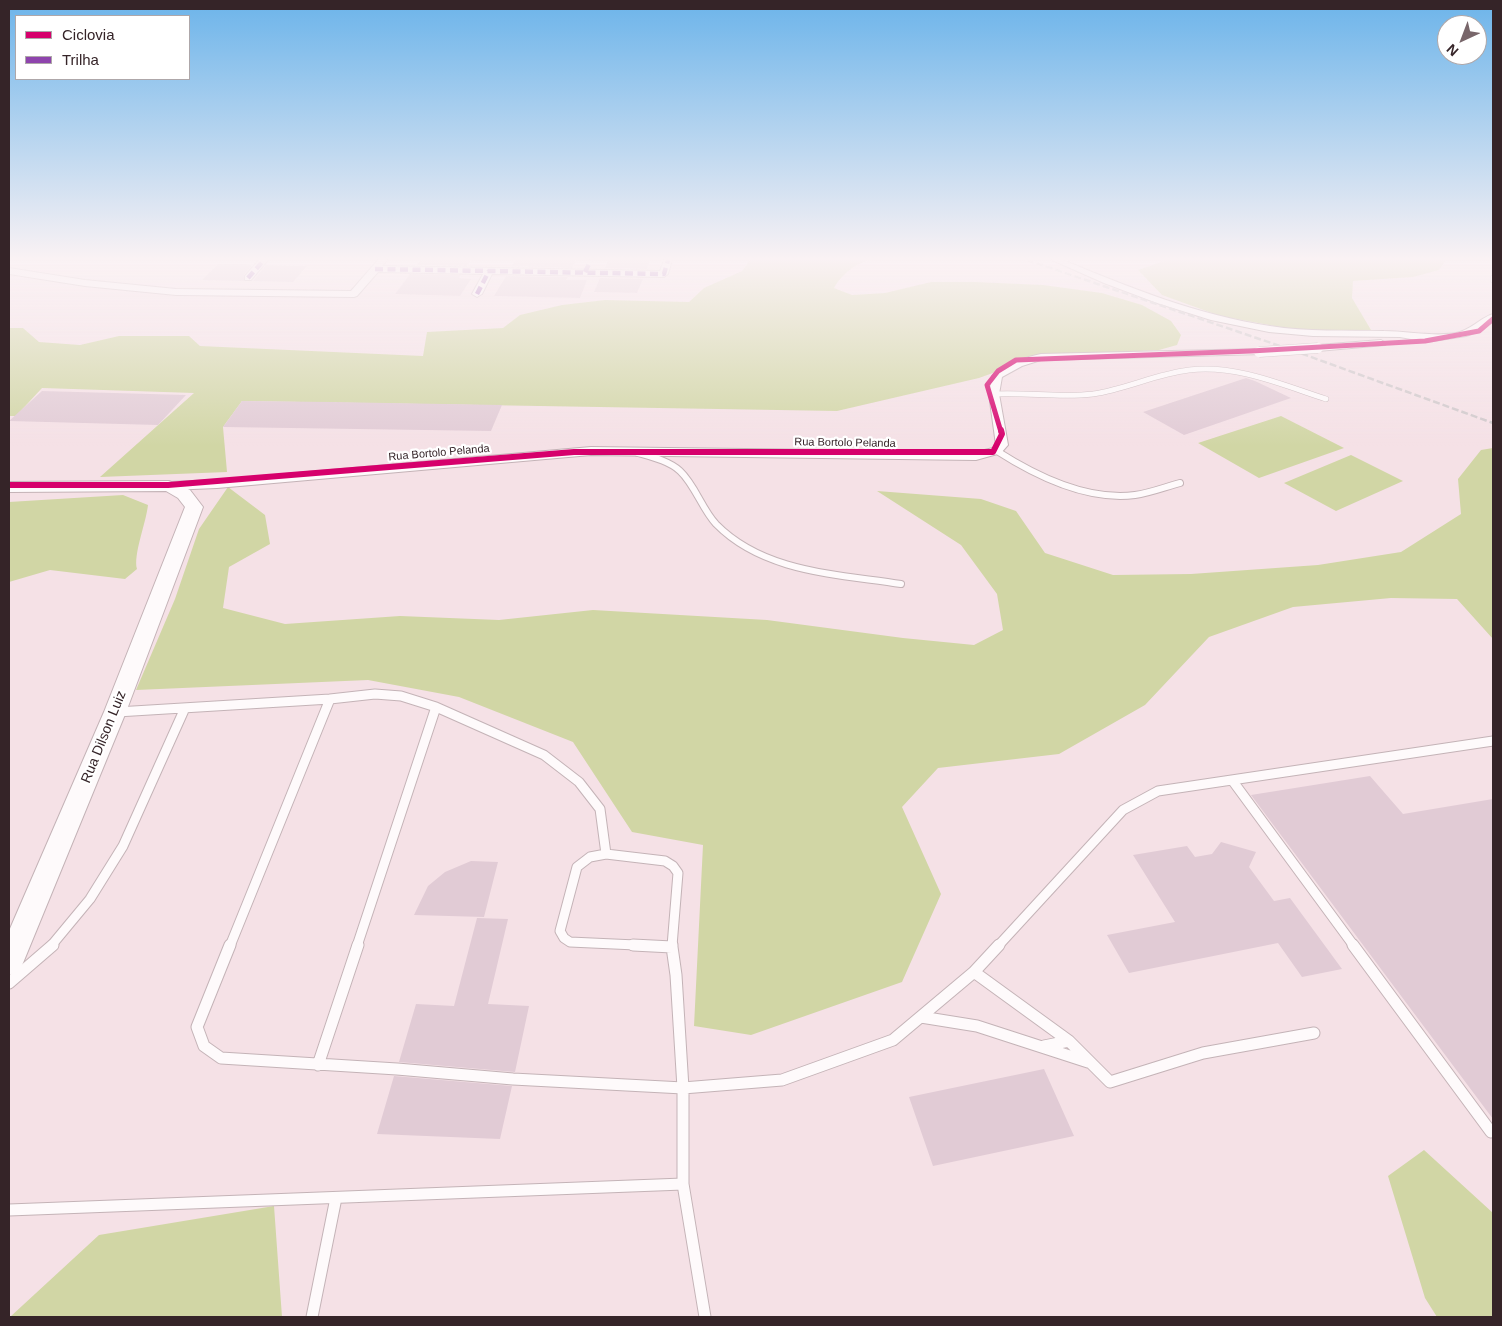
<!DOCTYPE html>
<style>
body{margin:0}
#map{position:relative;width:1502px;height:1326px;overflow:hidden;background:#f5e1e6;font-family:Arial,sans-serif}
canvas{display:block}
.frame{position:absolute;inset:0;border:10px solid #352428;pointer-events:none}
.legend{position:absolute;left:15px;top:15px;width:175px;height:65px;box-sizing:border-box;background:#fff;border:1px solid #aea7a9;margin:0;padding:6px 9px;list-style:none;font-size:15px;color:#352428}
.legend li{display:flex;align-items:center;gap:10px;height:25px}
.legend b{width:25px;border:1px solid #aea7a9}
.north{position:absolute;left:1437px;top:15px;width:50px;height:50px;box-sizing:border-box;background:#fff;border:1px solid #aea7a9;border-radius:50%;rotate:223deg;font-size:14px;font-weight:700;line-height:20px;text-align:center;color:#352428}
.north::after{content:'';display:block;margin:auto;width:18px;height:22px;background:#78666a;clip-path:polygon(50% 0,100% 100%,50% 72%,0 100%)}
</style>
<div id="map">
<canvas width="1502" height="1326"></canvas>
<div class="frame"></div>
<ul class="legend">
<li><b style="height:6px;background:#d6006c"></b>Ciclovia</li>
<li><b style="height:6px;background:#8e44ad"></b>Trilha</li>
</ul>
<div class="north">N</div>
</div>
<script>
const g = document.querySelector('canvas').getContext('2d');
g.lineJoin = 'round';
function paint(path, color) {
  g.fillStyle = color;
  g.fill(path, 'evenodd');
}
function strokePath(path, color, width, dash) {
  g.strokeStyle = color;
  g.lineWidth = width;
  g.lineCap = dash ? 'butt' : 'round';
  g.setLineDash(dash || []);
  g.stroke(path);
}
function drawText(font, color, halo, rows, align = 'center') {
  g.font = font + ' Arial,sans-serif';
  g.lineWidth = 4.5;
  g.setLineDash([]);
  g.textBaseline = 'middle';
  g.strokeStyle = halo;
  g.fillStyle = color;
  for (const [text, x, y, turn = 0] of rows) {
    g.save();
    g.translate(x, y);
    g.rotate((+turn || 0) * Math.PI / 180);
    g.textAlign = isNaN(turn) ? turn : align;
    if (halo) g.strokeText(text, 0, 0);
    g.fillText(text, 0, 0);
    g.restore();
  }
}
const green = new Path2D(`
 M750,260H871C857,262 841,275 834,288L852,295L885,293L931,282H976L1043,285L1102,293L1142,305L1171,321L1181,335L1177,345L1159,350L1040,356L979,378L837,411L242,401L223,427L227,472L100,477L194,393L42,388L16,416H9V328H23L39,342L80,345L119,336H189L200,346L423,356L427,332L503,328L520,315L562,305L605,300L689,302L704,288L742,271Z
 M1167,260H1446L1439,270L1413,277L1353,281L1352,298L1371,330L1302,331L1220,316L1162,295L1138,270Z
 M1281,416L1344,448L1259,478L1198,443Z
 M1493,448V639L1457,599L1391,598L1293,607L1209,637L1145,705L1059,754L938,768L902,807L941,894L902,982L751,1035L694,1026L703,845L632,832L573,742L459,697L368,680L136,690L175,599L199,529L228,487L265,515L270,544L229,567L223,608L285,624L400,616L499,620L593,610L767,620L903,638L974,645L1003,630L997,594L961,545L877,491L981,499L1016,511L1045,553L1113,575L1191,574L1318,565L1401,552L1461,514L1458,479L1481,450Z
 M1351,455L1403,481L1336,511L1284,483Z
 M123,495L148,505C146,523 133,555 137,569L125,579L50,570L9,582V502Z
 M1424,1150L1493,1213V1317H1437L1425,1298L1388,1176Z
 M274,1206L282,1317H10L99,1235Z`);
const building = new Path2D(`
 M421,260H471L467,266L417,265Z
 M515,260H576L572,268L512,266Z
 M608,260H650L647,269L605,268Z
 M218,264H246L252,265L244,275V281L202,280Z
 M266,265L307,266L293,282L253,281Z
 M410,274L461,275L459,278L471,279L460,296L395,294Z
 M506,276L568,277L566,280H587L580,298L494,296Z
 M600,278L643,279L637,293L594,292Z
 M1246,378L1255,381L1291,398L1184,435L1143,412Z
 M42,391L186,395L158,425L9,421Z
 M242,401L331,402L502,405L491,431L223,427Z
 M1370,776L1403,814L1493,799V1119L1251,795Z
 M1221,842L1256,852L1249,867L1274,901L1290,898L1342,969L1302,977L1278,943L1129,973L1107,935L1175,922L1133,855L1187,846L1195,857L1212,854Z
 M471,861L498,862L484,917L414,915L428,886L445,872Z
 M477,918L508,919L488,1004L529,1006L515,1072L399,1062L416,1004L454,1006Z
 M1044,1069L1074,1136L933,1166L909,1097Z
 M394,1076L512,1086L500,1139L377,1134Z`);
const laneFar3 = new Path2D(`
 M1493,278V280
 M994,394C1027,392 1060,398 1093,394C1126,389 1156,374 1189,370C1235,364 1283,385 1326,399`);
const laneFar2 = new Path2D(`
 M997,451C1036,476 1088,501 1135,495C1150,493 1165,487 1180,483
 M638,453C652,457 669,461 680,471C695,485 702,509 716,524C764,573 838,574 901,584`);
const laneFar1 = new Path2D(`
 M330,699L375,694L401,696L436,707L544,755L579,782L600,809L606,854
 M117,712L330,699L230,946
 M1232,780L1354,946
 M51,946L90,899L123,846L185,708
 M357,946L436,707
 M658,946L570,942L564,938L560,931L577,867L590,857L606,854L665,861L673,866L678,873L672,946
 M998,946L1123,810L1158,791L1493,741`);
const lane = new Path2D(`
 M230,945L197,1027L204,1046L221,1058L397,1069L513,1079L683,1088L782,1080L893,1040L974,972L999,945
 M633,945L672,947V945
 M1353,945L1491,1132
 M672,947L676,975L683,1088V1184L705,1317
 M974,972L1069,1041L1110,1082L1203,1053L1314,1033
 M9,983L53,945
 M921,1017L977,1026L1088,1062
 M1044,1046L1069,1041
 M318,1065L358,945
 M9,1210L683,1184
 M312,1317L336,1198`);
const street = new Path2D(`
 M259,260H268L251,280H245V276Z
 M378,260H387L382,266L660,271L664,260H672L668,274L664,277L492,274L482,294L477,297L472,294L483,274L378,272L357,296L354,297L176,295L85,286L9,274V268L85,280L176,289L351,291Z
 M1052,260H1063C1130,288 1198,315 1270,326C1307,332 1346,330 1384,331C1408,331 1432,337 1456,333C1471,330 1480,318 1493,314V321L1480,331L1466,336L1427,342L1400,337L1313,336L1269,332L1211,320L1157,303L1104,283Z
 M1381,340L1386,343L1385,345L1318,351L1313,348L1318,345Z
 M1259,349L1264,352L1263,354L1041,360L1022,366L1002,377L999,394L1008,445L1001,453L976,460L591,455L217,488L169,490L163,486L169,482L217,480L591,447L976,452L993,448L996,445L989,394L992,376C1004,363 1024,358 1041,354Z`);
const secondary = new Path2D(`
 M169,481L190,490L203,507L126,712L23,963L19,971L9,975V931L104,712L185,507L178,498L166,491L9,492V482Z`);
const rail = new Path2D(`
 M1027,260L1289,349L1493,423`);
const streetBridge = new Path2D(`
 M1259,352L1318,348`);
const quiet = new Path2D(`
 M375,269L664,274L668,260
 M585,272L591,260
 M248,278L264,260
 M477,294L489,271`);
const cyclewayFar1 = new Path2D(`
 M1001,432L987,385L998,371L1016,360L1251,351L1425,341L1479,331L1493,319`);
const cycleway = new Path2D(`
 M9,485H168L574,452H993L1002,434L1001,430`);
const farStreetnames = [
 ["Rua Bortolo Pelanda",845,443,1],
 ["Rua Bortolo Pelanda",439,453,-5]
];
const streetNames = [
 ["Rua Dilson Luiz",104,737,-68]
];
paint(green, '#d1d6a5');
paint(building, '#e1cbd5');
strokePath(laneFar3, '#c4b3b7', 6);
strokePath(laneFar2, '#c4b3b7', 8);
strokePath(laneFar1, '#c4b3b7', 11);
strokePath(lane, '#c4b3b7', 13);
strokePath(street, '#c4b3b7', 2);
strokePath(secondary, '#c4b3b7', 2);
strokePath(laneFar3, '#fefafb', 5);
strokePath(laneFar2, '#fefafb', 6);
strokePath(laneFar1, '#fefafb', 9);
strokePath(lane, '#fefafb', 11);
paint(street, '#fefafb');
paint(secondary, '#fefafb');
strokePath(rail, '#cfc8ca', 2.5, [7, 3]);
strokePath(streetBridge, '#c4b3b7', 11, []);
strokePath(streetBridge, '#fefafb', 10);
strokePath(quiet, '#8e44ad', 4.5, [8, 4.5]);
strokePath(cyclewayFar1, '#d6006c', 5);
strokePath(cycleway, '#d6006c', 6);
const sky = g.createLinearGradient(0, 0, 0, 446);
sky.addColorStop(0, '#6cb4ea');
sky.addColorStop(0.58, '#faf2f4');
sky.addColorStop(1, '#faf2f400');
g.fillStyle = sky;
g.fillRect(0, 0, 1502, 446);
drawText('11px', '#352428', '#fff', farStreetnames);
drawText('14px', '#352428', '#fff', streetNames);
</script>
